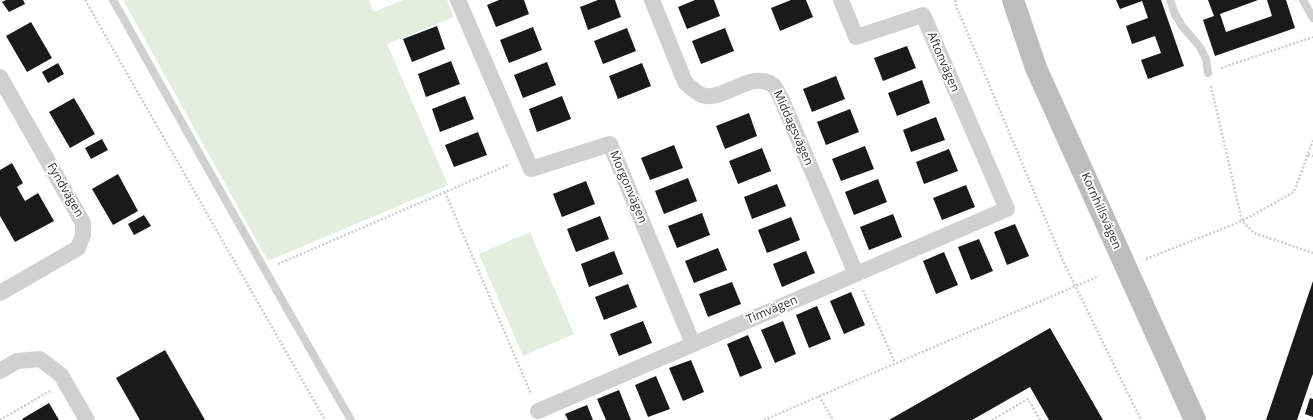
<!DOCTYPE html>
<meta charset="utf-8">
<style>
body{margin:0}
canvas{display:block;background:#fff}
</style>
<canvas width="1313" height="420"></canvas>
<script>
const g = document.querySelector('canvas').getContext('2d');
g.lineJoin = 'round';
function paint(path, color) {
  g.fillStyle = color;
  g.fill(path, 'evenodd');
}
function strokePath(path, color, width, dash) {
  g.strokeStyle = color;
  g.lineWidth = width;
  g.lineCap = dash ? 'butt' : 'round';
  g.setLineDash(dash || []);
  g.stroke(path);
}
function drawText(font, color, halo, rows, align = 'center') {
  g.font = font + ' "Open Sans",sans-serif';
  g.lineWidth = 4;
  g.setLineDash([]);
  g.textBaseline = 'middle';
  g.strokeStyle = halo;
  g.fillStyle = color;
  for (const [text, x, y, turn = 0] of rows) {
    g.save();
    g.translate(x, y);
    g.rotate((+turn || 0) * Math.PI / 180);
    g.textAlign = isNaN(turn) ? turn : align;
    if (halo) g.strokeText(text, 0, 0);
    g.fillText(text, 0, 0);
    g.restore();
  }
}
const green = new Path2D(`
 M123,0H369L374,12L403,0H447L454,17L387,44L448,185L268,261Z
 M530,232L574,334L523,356L479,254Z`);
const building = new Path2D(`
 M6,0H23L25,4L9,12L2,2Z
 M499,0H524L529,14L496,27L487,5Z
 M598,0H615L621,17L588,30L580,7Z
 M695,0H714L720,16L687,29L678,7Z
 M791,0H806L813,17L780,31L771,8Z
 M1116,0H1161L1184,66L1148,79L1141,60L1161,53L1155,36L1132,44L1126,26L1148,18L1142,1L1120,9Z
 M1208,0H1258L1220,14L1226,32L1272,16L1267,0H1286L1295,28L1215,56L1203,20L1214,16Z
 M31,22L52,58L27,72L6,36Z
 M437,26L445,49L412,62L403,39Z
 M533,27L542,50L509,63L500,40Z
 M627,28L636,51L603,64L594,41Z
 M725,28L734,51L701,64L692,41Z
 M907,46L916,68L883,81L874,58Z
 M451,61L460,84L426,97L418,74Z
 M547,62L556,85L523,98L514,75Z
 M58,63L64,74L48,83L42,72Z
 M642,63L651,86L618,99L609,76Z
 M836,76L845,99L812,112L803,89Z
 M922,80L930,103L897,116L888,93Z
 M465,96L474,119L440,132L432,109Z
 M562,96L571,119L537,132L529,109Z
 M74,98L95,134L70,148L49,112Z
 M850,109L859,132L826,145L817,122Z
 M749,113L757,136L725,149L716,126Z
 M936,117L945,140L911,152L903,130Z
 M478,132L487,155L454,167L445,145Z
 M102,139L108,150L91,159L85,148Z
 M674,145L683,168L650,180L641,158Z
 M865,146L874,169L841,181L832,159Z
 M762,148L771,171L738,184L729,161Z
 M949,149L958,171L924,184L916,162Z
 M12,163L23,183L17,187L25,201L38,193L54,221L15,242L0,216V170Z
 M118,174L138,211L113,225L92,189Z
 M688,178L697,201L664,214L655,191Z
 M878,179L887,202L854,215L845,192Z
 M586,181L595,204L562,217L553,194Z
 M777,184L786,206L752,219L744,197Z
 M966,185L975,207L942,220L933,198Z
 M702,213L710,235L677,248L668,226Z
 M893,214L902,237L869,250L860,227Z
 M144,215L151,226L134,235L128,224Z
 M600,216L609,239L576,252L567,229Z
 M791,217L800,240L767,253L758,230Z
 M1015,224L1029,256L1007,265L994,232Z
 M979,239L993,271L971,280L958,247Z
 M718,248L727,270L694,283L685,261Z
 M614,251L623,274L589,287L581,264Z
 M806,251L815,273L782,287L773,264Z
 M944,252L958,285L936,294L923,261Z
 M1313,281V374L1311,379L1297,420H1266Z
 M732,282L741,304L708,317L699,294Z
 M628,284L637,307L604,320L595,297Z
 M851,292L865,325L844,334L830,301Z
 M817,306L831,339L809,348L796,315Z
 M643,321L652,343L619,356L610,334Z
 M783,321L796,354L775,363L761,330Z
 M1050,328L1103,420H1049L1030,387L972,420H889Z
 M748,335L762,368L740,377L727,344Z
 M165,350L205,420H140L116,378Z
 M691,360L704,392L683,401L669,368Z
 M656,376L670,409L648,417L635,385Z
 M619,390L631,420H606L597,399Z
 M1310,398L1313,399V417L1305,414Z
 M49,403L59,420H23L22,419Z
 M587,405L593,420H568L565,414Z`);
const path = new Path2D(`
 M85,0L325,420
 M955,0L957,8L1063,261L1141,420
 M1221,68L1313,37
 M1211,86L1242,221L1254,233L1313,253
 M1308,155L1313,156
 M445,192L531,394
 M1146,259L1242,221L1294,192L1313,140
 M278,264L510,164
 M863,290L895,363
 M819,396L833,420
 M0,420L50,391
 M764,420L1099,276
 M992,420L1028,399L1040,420`);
const lane = new Path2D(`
 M113,0C192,140 270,281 351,420
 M1170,0L1175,14L1182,26L1200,47L1206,59L1208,73
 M1303,0L1313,18`);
const street = new Path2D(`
 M458,0L531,169L610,144L693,344
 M652,0L685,82C690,87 695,92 702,95C722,103 752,69 773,85C776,88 779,95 781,98L856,274
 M0,77L83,223V235L78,248L0,293
 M0,371L17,361L40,359L61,375L87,420
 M538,411L1007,209L923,15L856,37L841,0`);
const secondary = new Path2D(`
 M1013,0L1036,68L1195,420`);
const streetNames = [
 ["Aftonvägen",943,62,67],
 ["Middagsvägen",793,128,66],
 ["Morgonvägen",628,187,67],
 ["Fyndvägen",65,190,60],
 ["Kornhillsvägen",1101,211,66],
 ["Timvägen",772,310,-23]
];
paint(green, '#e6ecdf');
paint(building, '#1a1a1a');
strokePath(path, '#cdcdcd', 2.5, [2, 2]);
strokePath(lane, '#d0d0d0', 8);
strokePath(street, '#d0d0d0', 16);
strokePath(secondary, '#bdbdbd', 22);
drawText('12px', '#333', '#fff', streetNames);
</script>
